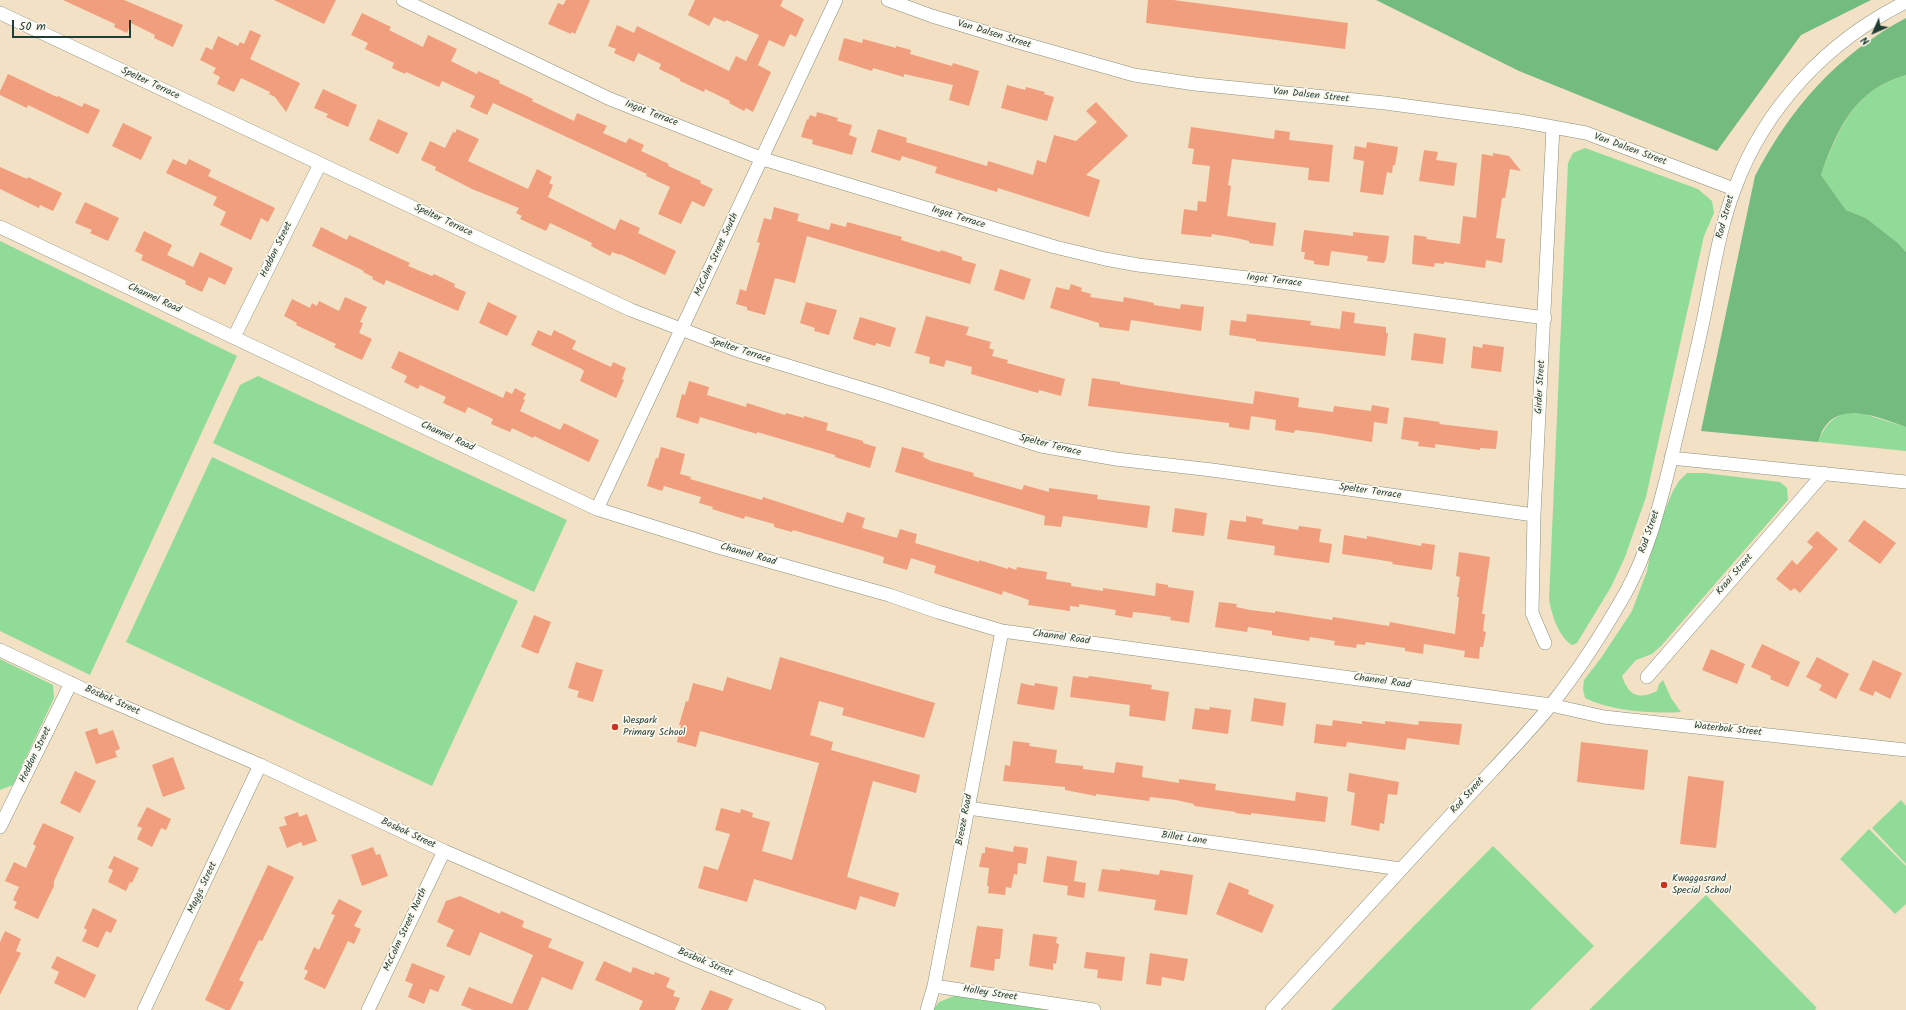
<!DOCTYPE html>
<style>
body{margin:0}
#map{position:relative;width:1906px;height:1010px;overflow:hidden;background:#f2e1c5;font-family:Kalam,sans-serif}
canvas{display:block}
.north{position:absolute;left:1854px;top:12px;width:40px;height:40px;-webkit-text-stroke:3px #fbf7ec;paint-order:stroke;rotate:225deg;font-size:11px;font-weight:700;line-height:16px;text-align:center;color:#1f3d34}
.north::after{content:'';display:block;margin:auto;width:14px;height:18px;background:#1f3d34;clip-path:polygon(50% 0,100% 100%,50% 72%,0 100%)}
.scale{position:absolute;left:12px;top:20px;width:119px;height:18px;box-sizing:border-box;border:2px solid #1f3d34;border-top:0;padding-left:5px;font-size:12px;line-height:14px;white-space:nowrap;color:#1f3d34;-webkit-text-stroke:3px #fbf7ec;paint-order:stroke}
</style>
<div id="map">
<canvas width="1906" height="1010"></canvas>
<div class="north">N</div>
<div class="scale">50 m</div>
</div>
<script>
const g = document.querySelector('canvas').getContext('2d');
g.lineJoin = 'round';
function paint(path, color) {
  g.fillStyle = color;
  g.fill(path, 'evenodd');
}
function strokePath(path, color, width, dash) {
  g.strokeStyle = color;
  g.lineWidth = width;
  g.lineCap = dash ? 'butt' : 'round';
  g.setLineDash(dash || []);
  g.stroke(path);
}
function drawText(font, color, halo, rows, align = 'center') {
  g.font = font + ' Kalam,sans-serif';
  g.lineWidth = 3.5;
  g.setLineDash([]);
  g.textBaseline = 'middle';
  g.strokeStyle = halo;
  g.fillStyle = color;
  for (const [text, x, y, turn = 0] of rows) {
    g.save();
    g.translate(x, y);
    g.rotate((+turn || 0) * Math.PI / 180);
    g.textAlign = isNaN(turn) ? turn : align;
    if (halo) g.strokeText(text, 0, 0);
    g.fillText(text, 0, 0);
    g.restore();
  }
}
const green = new Path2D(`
 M1906,75V252L1898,243L1866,218L1846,210L1821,175C1838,129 1855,89 1906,75Z
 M1585,148L1698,189L1712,201L1714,213L1704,236L1646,497L1625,557L1611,587L1577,643L1572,645C1558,636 1552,615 1549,600L1568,163L1573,153Z
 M0,241L237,356L90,675L0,631Z
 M258,376L567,520L534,592L213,443L240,385Z
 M1846,413L1864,414L1906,427V451L1818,442C1824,428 1830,418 1846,413Z
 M212,457L518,601L432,786L126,642Z
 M1687,473H1704L1780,482L1787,488L1788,500L1661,646L1652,654L1636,660L1622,676C1629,696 1638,700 1657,691L1659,684L1663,680L1671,698L1681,712C1652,714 1611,711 1585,698L1583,689L1584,680L1601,658L1632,611L1647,571L1653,539L1673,491L1679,481Z
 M0,659L53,685L54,698L13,785L0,790Z
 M1901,800L1906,806V864L1872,828Z
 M1869,829L1906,866V904L1895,914L1840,859Z
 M1493,846L1594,946L1530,1010H1331Z
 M1706,895L1817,1008L1815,1010H1589Z
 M959,994L1063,1010H933L939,1002Z`);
const forest = new Path2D(`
 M1376,0H1871L1801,35L1717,151L1519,71Z
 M1906,18V75C1855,89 1837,129 1821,175L1846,210L1866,218L1898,243L1906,252V427C1882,419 1842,400 1824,428C1821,432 1820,438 1818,442L1701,431L1755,176C1791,107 1837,55 1906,18Z`);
const building = new Path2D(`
 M63,0H124L183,25L173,47L154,38L155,35L131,23L127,33L114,27L115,24Z
 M274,0H336L324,24Z
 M566,0H590L575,34L572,32L571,34L548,24L558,3L563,5Z
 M695,0H783L780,6L804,19L796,37L790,34L784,47L769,40L758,65L771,72L753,112L746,108L744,111L729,103L730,101L705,89L704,92L680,81V79L659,69L661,64L638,53L634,62L614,53L616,49L608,46L617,25L634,33L637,26L729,71L736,56L746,61L759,35L726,20L725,22L714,17L709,26L688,15Z
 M1148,0H1173L1348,23L1345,49L1146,23Z
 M362,13L391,27L389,30L423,47L428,35L457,49L451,61L477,74L478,71L500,81L499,83L533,99L532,101L574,121L577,113L607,126L603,133L626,143L629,138L644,145L641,151L669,164L668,166L701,181L700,183L713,189L704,207L692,201L681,224L658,214L670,187L646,176L647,174L493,103L487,115L470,107L475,96L442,81L439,87L406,72L405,74L392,68L394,63L365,49L368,43L351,35Z
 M250,30L261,35L250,59L300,83L286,112L275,97L269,94L270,92L241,78L234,92L217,84L220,77L213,73L216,68L200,60L206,47L212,50L218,36L238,46L240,42L244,44Z
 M844,38L862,43L863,39L896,48V46L911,50L910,54L952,66L953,63L979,71L969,106L949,100L953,85L904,74V77L873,68L872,71L838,60Z
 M8,74L57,97L58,96L82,107L84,103L100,110L88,134L28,105L27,108L0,95V91Z
 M1007,85L1025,90L1026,87L1045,92L1044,94L1054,97L1047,121L1001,108Z
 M323,89L357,105L348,127L326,117L328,114L314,108Z
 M1096,102L1128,136L1086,175L1100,180L1089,217L998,188L997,192L935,173L937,167L902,156L900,161L871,152L878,129L907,138L906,142L987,166L988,161L1033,175L1037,160L1046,163L1054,135L1076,141L1097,122L1086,111Z
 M817,112L838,118L837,121L852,125L849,135L857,138L852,155L812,144L813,140L801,137L807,119L808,120L810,115L816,117Z
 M378,119L408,133L398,154L369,140Z
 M123,123L152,137L141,160L112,146Z
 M1191,127L1274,139L1275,130L1290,132L1289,140L1333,145L1329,182L1308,180L1309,168L1232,159L1228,185L1231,186L1227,216L1276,223L1273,246L1249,243V241L1236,238L1212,234L1211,237L1181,234L1184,209L1197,211L1198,201L1206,202L1210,166L1192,164L1194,149L1188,148Z
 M457,129L479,139L468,161L528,189L537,169L552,177L549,183L553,185L548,197L615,230L620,219L640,228L638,233L676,251L665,275L620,254V255L612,252L610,256L591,246L592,243L550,223L546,231L520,219L522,216L516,213L519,208L472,189L435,170L436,167L421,160L430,141L445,148L453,132L455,133Z
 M1367,142L1398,147L1395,165H1393L1392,173L1387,172L1383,195L1360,192L1364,161L1353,159L1355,146L1366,148Z
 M1424,150L1438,152L1436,160L1457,163L1454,186L1419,181Z
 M1493,153L1509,156L1521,171L1510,169L1505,198H1502L1496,238L1505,239L1502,263L1486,260L1485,268L1444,262V264L1435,263L1434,267L1412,264L1414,235L1427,237L1426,239L1460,244L1463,216L1476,218L1482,154L1493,156Z
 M173,159L186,165L189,159L211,170L208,176L275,208L268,222L261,218L251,240L220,225L226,212L213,205L217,197L166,173Z
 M0,167L27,179L28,177L62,193L53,211L40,205L39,208L0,189Z
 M85,202L119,218L108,241L90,233L92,230L75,223Z
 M774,207L799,214L797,221L829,230L831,223L846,227L847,222L902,237L901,240L940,252L941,250L962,257V260L976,264L970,284L807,236L795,283L775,278L765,315L747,310V307L736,304L740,289L746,291L760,243L757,242L764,218L771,220Z
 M321,227L347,240L349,235L410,263L408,266L432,276L434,274L455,284L454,287L466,292L458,311L386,280L384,285L372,279L373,277L363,272L364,271L312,246Z
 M1304,230L1353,236V232L1389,236L1386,259L1384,263L1367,261L1368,256L1331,251L1329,266L1314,264V261L1304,259L1305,252H1301Z
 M144,231L172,245L167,255L193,267L200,252L233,268L225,285L209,277L202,292L185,284L186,281L141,260L143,255L135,251Z
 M1000,269L1031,279L1024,300L994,290Z
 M1071,284L1082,288L1081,291L1091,294L1090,297L1123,302L1124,297L1154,303V305L1180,309L1181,304L1204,307L1201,331L1131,320L1129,331L1099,327V323L1050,308L1056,287L1069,290Z
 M345,297L367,307L360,322L363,323L359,333L372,339L362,360L334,347L336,344L296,325L297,323L284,316L292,299L310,308L312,303L317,306L319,301L339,311Z
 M488,302L517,316L507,336L479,323Z
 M806,302L837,310L829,335L814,331L815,328L800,323Z
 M1342,311L1355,313L1354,323L1386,327V333H1388L1385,356L1256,341V339L1229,335L1231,320L1246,322L1247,314L1311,321L1310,325L1340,329Z
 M926,316L969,327L966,335L991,342L989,348L994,350L992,356L1008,360L1007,363L1065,379L1061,396L1039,390L1038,393L971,374L972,367L946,360L944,367L929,363L930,357L915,353Z
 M860,317L896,328L890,347L876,343L875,346L853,339Z
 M538,330L551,336L554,330L576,341L572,349L611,367L613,362L626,368L622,379L624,380L616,398L580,381L584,371L582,369L531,345Z
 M1414,333L1446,338L1443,364L1411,360Z
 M1483,344L1504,347L1501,372L1471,368L1473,346L1482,348Z
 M399,351L503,398L506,391L512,394L515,388L526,394L523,399L525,400L520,411L560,430L564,423L599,440L589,462L534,436L533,438L512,428L510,432L491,424L493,419L468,407L465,413L443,403L446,397L420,385L418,389L404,382L407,376L391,368Z
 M1092,378L1120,382V384L1137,387L1253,404L1255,391L1299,398L1298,407L1333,412L1334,406L1371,411L1372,405L1389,408L1387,424L1374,422L1372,442L1319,433L1295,430L1294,433L1275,430L1276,420L1251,416L1249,430L1229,427V423L1088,406Z
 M689,381L709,387L707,395L746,407L747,403L785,415L786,413L804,418V416L828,423L826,430L863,441V443L876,447L870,468L835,457V455L757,432V434L700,417L698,424L676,417L682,394L685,395Z
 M1404,417L1440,422L1439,424L1498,431L1496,449L1480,448V450L1435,444V448L1418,446L1419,442L1401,439Z
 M661,447L685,454L680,474L691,477L690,479L762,500L763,497L843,523L847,512L865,518L862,528L897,538L900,529L917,534L915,543L979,562V560L1008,569V567L1016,570L1017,567L1047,572L1046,579L1071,583V586L1103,591V588L1155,596L1156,583L1168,585V587L1194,591L1189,623L1170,620L1171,617L1143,613L1133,612L1132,618L1115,615L1116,610L1079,604V607L1070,606V611L1028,605L1029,600L1003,591L1002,595L934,573L936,566L911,558L907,570L883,563L884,557L868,552L793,530L792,532L774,527V524L745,516L744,519L712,509L713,507L699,503L701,497L664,486L662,491L647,486L656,458L658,459Z
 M902,447L924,453L923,457L931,461L974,473L973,476L1022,490L1024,485L1049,492V488L1098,495L1097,499L1150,506L1147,528L1063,516L1061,527L1044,525L1045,516L895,472Z
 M1175,508L1207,513L1204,536L1172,532Z
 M1246,516L1263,519L1262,524L1298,530L1299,526L1321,529L1319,542L1332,544L1329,563L1274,555L1275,546L1227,539L1230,520L1246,522Z
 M1864,520L1896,543L1880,564L1848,541Z
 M1817,531L1838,549L1800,593L1794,588L1791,591L1776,579L1792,560L1797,565L1813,547L1807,542Z
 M1344,535L1367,539V536L1421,546L1422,543L1435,545L1432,570L1392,564L1393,562L1342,554Z
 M1459,552L1490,557L1482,614H1485L1483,631L1486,632L1483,647H1480L1479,659L1464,657L1465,651L1424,644L1423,654L1405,651V648L1366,642L1365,645L1357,644L1356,648L1334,645L1335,641L1310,637L1309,641L1272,635V631L1248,627L1247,632L1215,627L1219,602L1237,604L1236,607L1250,610L1275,613V611L1332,620L1333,617L1389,626L1390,622L1455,634L1459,597H1457L1460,577L1456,576Z
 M534,615L551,622L538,654L521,647Z
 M1762,644L1800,662L1788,687L1770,679L1771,676L1751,667Z
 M1711,649L1745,664L1737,684L1702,670Z
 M780,657L935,703L924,738L842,715L844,708L819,701L810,735L833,742L831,750L920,775L916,793L873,781L847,877L899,893L895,907L860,896L856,910L754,879L747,902L698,888L704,866L718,870L730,834L715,830L721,808L740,813L741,809L753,813L752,817L770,822L762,851L792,860L819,763L700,731L696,747L677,742L681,725H679L686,701L688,702L693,683L723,691L727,677L771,690Z
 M1817,657L1849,674L1836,699L1819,690L1822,685L1806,677Z
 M1873,660L1902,673L1890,699L1875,691L1873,696L1859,690Z
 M576,662L603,670L593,702L577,697L579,691L568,688Z
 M1073,676L1088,678L1089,676L1152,685L1151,689L1169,692L1165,721L1129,716L1130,705L1070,697Z
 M1021,683L1034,686L1035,683L1058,687L1054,710L1017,704Z
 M1254,698L1286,703L1283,726L1251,721Z
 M1210,707L1231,710L1228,734L1192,729L1195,708L1209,710Z
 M1333,720L1362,724V721L1385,724V721L1418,725L1419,721L1462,724L1459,745L1407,738L1405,750L1347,742L1346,747L1314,743L1316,724L1332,726Z
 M97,728L99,735L113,730L120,749L115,751L117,757L96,764L85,732Z
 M1013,741L1030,743L1029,746L1057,750L1055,763L1083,766V769L1114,773L1116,762L1143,766L1142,777L1179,783V779L1216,784L1215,790L1295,801L1296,792L1328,797L1325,822L1251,813V815L1235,813L1236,812L1194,806V804L1176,800L1150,797L1149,801L1096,794V796L1065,790V787L1003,781L1005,765L1010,766Z
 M1581,742L1648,750L1644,790L1577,782Z
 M173,757L185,789L163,797L152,765Z
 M75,771L96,781L80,813L60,803Z
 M1349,773L1399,782L1397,795L1388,794L1384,824L1380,823L1379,831L1351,825L1355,793L1347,791Z
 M1688,776L1724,781L1716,848L1680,844Z
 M147,807L171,819L166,830L161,828L152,847L137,839L142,828L137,826Z
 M298,812L299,817L307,814L317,841L303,846L301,842L287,848L279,827L287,825L284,817Z
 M43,823L74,837L54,881V886L38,919L14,908L17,902L13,900L19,887L5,881L14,862L26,868L36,846L33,844Z
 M1014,846L1028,848L1026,864L1018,863L1017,875L1014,874L1011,888L1006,887L1005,895L988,893L989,886H987L989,868L979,867L982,853H985V847L1013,852Z
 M373,847L376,855L380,854L388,876L362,886L351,855Z
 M114,856L139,868L132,883L130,882L126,891L108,882L113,870L108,868Z
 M1047,856L1077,861L1074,881L1086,883L1084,898L1067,895L1068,886L1043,882Z
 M268,865L294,877L262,941L259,940L239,980L244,982L230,1010H226L205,1000Z
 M1102,869L1120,871V869L1159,875L1160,870L1193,875L1187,915L1154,910L1156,900L1098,891Z
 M1229,882L1249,890L1248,894L1274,905L1262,933L1216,914Z
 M460,896L500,914L501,911L524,921L522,927L552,939L548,947L584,962L572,990L542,977L528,1010H473L461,1005L469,987L512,1004L533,955L480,932L470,956L446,946L454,930L437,922L446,901Z
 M339,899L362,911L354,926L361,929L354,944L348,941L325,989L304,979L308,971L304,969L314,947L319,950L335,915L331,914Z
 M93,908L117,920L111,933L106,931L98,948L82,941L87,930L84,928Z
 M977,926L1003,929L1000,959H995L994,971L970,967Z
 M5,931L21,939L16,951L21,953L0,995V942Z
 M1033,934L1057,937L1056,943L1059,944L1056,964L1053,963V970L1029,966Z
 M1086,952L1125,957L1122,981L1097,978L1098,970L1084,968Z
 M1150,953L1188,959L1184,981L1162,977L1161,986L1146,984Z
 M57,956L96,975L85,998L54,983L59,972L51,968Z
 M604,961L631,973L633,967L654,975L655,972L670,978L666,987L675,991L673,996L680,998L675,1010H639L643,1001L595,980Z
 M412,963L445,976L438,992L430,989L424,1004L408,997L413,984L405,981Z
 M710,990L733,999L728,1010H701Z`);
const minor = new Path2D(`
 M403,0L610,99L763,159L1055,247L1105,259L1138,265L1273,281L1545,318
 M888,0L932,16L1018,42L1134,75L1195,84L1385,103L1520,121L1586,133L1734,189
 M0,13L631,310L736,350L880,394L1041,446L1116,459L1212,470L1534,515
 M0,227L597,509L718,547L889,595L938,612L1002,631L1551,705L1604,717L1906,750
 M234,337L320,164
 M1671,458L1906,482
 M597,509L836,0
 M1545,643L1532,613L1534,515L1553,127
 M0,650L85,690L260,765L444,851L698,961L819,1010
 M1647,677L1824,473
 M968,808L1401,869
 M0,827L71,683
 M934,986L1094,1010
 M144,1010L260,765
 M368,1010L444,851
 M927,1010L934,986L1002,631
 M1272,1010C1332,945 1392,880 1451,815C1484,778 1520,743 1551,705C1579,670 1604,631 1626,592C1648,552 1659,508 1670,464C1681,418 1692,372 1702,326C1712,280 1718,232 1735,188C1765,106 1829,40 1906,2`);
const markers = [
 [615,727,4,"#c8321e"],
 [1664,885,4,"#c8321e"]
];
const streetNames = [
 ["Van Dalsen Street",994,35,17],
 ["Spelter Terrace",150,84,25],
 ["Van Dalsen Street",1311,96,6],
 ["Ingot Terrace",651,114,21],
 ["Van Dalsen Street",1630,150,20],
 ["Rod Street",1726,217,-75],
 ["Ingot Terrace",958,218,17],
 ["Spelter Terrace",443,221,25],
 ["Heddon Street",277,250,-64],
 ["McColm Street South",717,255,-65],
 ["Ingot Terrace",1274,281,7],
 ["Channel Road",154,299,25],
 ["Spelter Terrace",740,351,18],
 ["Girder Street",1541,387,-87],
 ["Channel Road",447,437,25],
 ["Spelter Terrace",1050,446,14],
 ["Spelter Terrace",1370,492,8],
 ["Rod Street",1650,532,-71],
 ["Channel Road",748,555,16],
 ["Kraai Street",1735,575,-49],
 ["Channel Road",1061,638,8],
 ["Channel Road",1382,682,8],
 ["Bosbok Street",112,701,24],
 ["Waterbok Street",1728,730,6],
 ["Heddon Street",36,755,-64],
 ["Rod Street",1468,796,-48],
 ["Breeze Road",965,820,-79],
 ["Bosbok Street",408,834,25],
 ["Billet Lane",1184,839,8],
 ["Maggs Street",203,888,-65],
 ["McColm Street North",406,930,-65],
 ["Bosbok Street",705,963,23],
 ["Holley Street",990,994,9]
];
const poiNames = [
 ["Wespark",623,721],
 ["Primary School",623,733],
 ["Kwaggasrand",1672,879],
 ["Special School",1672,891]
];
paint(green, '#91db98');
paint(forest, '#74bb80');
paint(building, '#f19e7e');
strokePath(minor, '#888f7c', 14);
strokePath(minor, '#fff', 13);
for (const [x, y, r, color] of markers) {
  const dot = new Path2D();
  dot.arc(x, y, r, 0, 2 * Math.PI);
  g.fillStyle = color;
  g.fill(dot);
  strokePath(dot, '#fbf7ec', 1.5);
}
drawText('10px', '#1f3d34', '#fbf7ec', streetNames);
drawText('10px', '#1f3d34', '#fbf7ec', poiNames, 'left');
</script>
